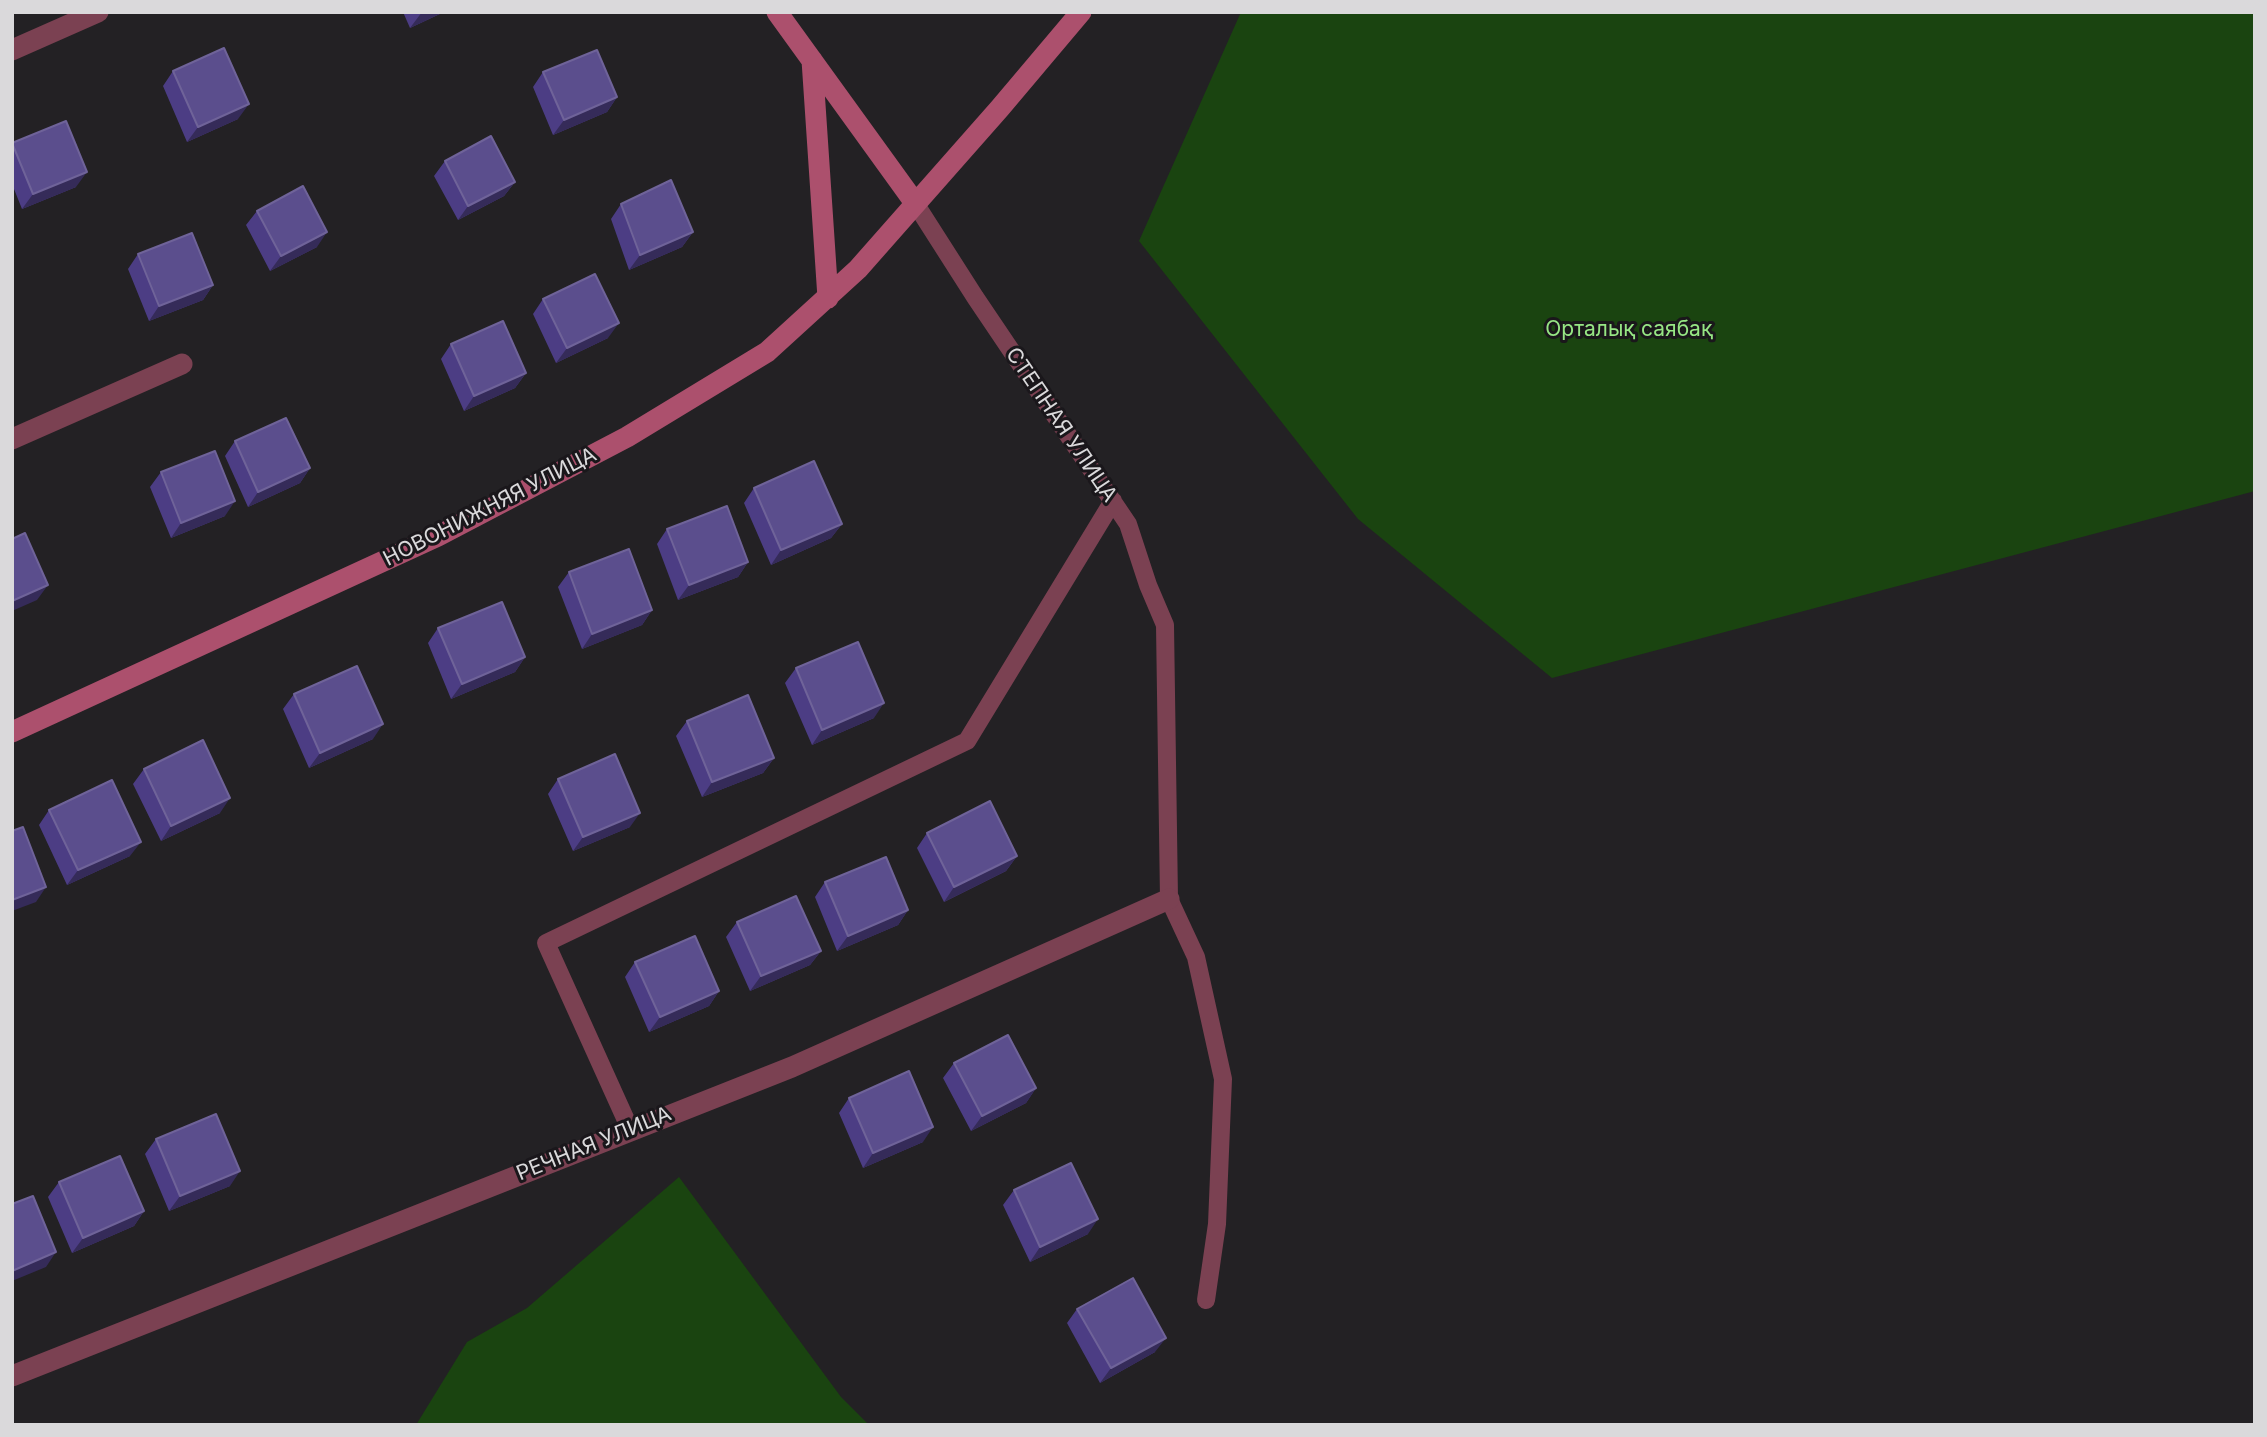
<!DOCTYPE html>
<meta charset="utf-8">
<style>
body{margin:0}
#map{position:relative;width:2267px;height:1437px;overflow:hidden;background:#232124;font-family:Inter,sans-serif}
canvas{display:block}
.frame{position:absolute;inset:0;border:14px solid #dad9db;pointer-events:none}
</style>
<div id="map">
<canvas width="2267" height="1437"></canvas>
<div class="frame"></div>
</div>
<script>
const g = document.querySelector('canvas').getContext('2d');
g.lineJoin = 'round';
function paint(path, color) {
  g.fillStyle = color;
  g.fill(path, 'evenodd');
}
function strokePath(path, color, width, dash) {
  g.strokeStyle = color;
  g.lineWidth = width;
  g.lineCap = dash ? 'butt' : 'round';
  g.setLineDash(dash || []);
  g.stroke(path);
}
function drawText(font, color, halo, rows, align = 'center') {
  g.font = font + ' Inter,sans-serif';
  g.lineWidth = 6;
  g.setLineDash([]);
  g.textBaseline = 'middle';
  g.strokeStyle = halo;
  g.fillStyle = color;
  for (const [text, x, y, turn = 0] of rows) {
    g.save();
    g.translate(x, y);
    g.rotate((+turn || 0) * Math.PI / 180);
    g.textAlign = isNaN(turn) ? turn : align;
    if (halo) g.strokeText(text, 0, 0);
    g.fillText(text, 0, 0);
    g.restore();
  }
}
const green = new Path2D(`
 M1241,12H2255V491L1552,678L1358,519L1139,241Z
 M679,1177L841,1397L869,1425H416L467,1342L527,1308Z`);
const lane = new Path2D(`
 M915,203L975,297L1128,524L1148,585L1165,625L1169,899L1196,957L1223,1079L1217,1224L1206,1300
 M630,1129L546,943L967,741L1113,501`);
const street = new Path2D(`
 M12,50L98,12
 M12,439L182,364
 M12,1376L792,1067L1169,899`);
const secondary = new Path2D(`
 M777,12L915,203
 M812,60L828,298
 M12,732L438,536L627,437L767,352L858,269L1000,108L1081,12`);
const wall = new Path2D(`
 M403,12H444L410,28Z
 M173,71L238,119L187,142L163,86Z
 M543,72L617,97L607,112L553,135L533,87Z
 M12,143L76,187L22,209L12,184Z
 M445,161L515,182L504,196L458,220L434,176Z
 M621,204L693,232L682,247L629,270L611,219Z
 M257,211L317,247L270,271L246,225Z
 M138,254L213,285L203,300L149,321L128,269Z
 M543,299L608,338L556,363L533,314Z
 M451,344L526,373L515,388L464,411L441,359Z
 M235,441L310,468L300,483L248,507L225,456Z
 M161,472L225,516L171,538L150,487Z
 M754,488L842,524L831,538L771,565L744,503Z
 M667,529L748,562L738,577L678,600L657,544Z
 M569,572L652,610L642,625L582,649L558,587Z
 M438,628L525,657L515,672L451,699L428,643Z
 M796,668L874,718L812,745L785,683Z
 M294,694L373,739L309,768L283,709Z
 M687,721L774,758L763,773L702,797L676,736Z
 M144,769L220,813L161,841L133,784Z
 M558,779L630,827L573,851L548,794Z
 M49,810L130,856L67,885L39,825Z
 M927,833L1017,856L1006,871L944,902L917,848Z
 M825,882L908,910L898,925L837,951L815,897Z
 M737,922L821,951L810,965L750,991L726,937Z
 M635,962L719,991L709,1006L649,1032L625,977Z
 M954,1063L1036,1088L1026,1103L971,1131L943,1078Z
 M849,1098L923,1142L863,1168L839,1113Z
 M156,1139L230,1186L169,1211L145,1154Z
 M59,1182L144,1211L134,1226L72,1253L48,1197Z
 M1014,1190L1088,1234L1030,1262L1003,1205Z
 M1077,1309L1155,1352L1100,1383L1067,1323Z`);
const shadedWall = new Path2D(`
 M422,12H444L410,28Z
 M617,97L607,112L553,135L564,120Z
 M249,104L238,119L187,142L198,127Z
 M87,172L76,187L22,209L33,194Z
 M515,182L504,196L458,220L468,206Z
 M327,232L317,247L270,271L281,256Z
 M693,232L682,247L629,270L640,255Z
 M213,285L203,300L149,321L159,306Z
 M619,323L608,338L556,363L567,348Z
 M526,373L515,388L464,411L474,396Z
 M310,468L300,483L248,507L258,492Z
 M235,501L225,516L171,538L181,523Z
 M842,524L831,538L771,565L781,550Z
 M748,562L738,577L678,600L689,585Z
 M48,585L37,600L12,611V601Z
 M652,610L642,625L582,649L592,634Z
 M525,657L515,672L451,699L462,684Z
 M884,703L874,718L812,745L822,730Z
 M383,724L373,739L309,768L320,753Z
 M774,758L763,773L702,797L712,782Z
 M230,798L220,813L161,841L171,826Z
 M640,813L630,827L573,851L583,837Z
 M141,842L130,856L67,885L78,870Z
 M1017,856L1006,871L944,902L954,887Z
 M46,887L36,902L12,911V900Z
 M908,910L898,925L837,951L848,936Z
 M821,951L810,965L750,991L761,976Z
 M719,991L709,1006L649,1032L660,1017Z
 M1036,1088L1026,1103L971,1131L982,1116Z
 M933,1127L923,1142L863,1168L873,1153Z
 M240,1171L230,1186L169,1211L180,1196Z
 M144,1211L134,1226L72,1253L83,1238Z
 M1098,1219L1088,1234L1030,1262L1040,1247Z
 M56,1252L46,1267L12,1281V1271Z
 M1166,1338L1155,1352L1100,1383L1111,1368Z`);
const building = new Path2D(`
 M224,48L249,104L198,127L173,71Z
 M597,50L617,97L564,120L543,72Z
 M66,121L87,172L33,194L12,143Z
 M491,136L515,182L468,206L445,161Z
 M671,180L693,232L640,255L621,204Z
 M303,186L327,232L281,256L257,211Z
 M192,233L213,285L159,306L138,254Z
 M595,274L619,323L567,348L543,299Z
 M503,321L526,373L474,396L451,344Z
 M286,418L310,468L258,492L235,441Z
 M215,451L235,501L181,523L161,472Z
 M814,461L842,524L781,550L754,488Z
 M727,506L748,562L689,585L667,529Z
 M25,533L48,585L12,601V539Z
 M629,549L652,610L592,634L569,572Z
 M502,602L525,657L462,684L438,628Z
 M858,642L884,703L822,730L796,668Z
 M357,666L383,724L320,753L294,694Z
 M748,695L774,758L712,782L687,721Z
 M203,740L230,798L171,826L144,769Z
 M615,754L640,813L583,837L558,779Z
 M112,780L141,842L78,870L49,810Z
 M990,801L1017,856L954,887L927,833Z
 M23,827L46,887L12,900V831Z
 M886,857L908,910L848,936L825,882Z
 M796,896L821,951L761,976L737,922Z
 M695,936L719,991L660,1017L635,962Z
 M1008,1035L1036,1088L982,1116L954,1063Z
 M909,1071L933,1127L873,1153L849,1098Z
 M216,1114L240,1171L180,1196L156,1139Z
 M120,1156L144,1211L83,1238L59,1182Z
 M1071,1163L1098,1219L1040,1247L1014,1190Z
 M33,1196L56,1252L12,1271V1204Z
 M1133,1278L1166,1338L1111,1368L1077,1309Z`);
const parkNames = [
 ["Орталық саябақ",1629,330]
];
const streetNames = [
 ["СТЕПНАЯ УЛИЦА",1061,425,56],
 ["НОВОНИЖНЯЯ УЛИЦА",490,507,-27],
 ["РЕЧНАЯ УЛИЦА",594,1144,-22]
];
paint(green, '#1a4410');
strokePath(lane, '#7b4152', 18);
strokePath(street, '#7b4152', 21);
strokePath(secondary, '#ac506d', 21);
paint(wall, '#4c3d84');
paint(shadedWall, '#352b59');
paint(building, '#5b4e8d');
strokePath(building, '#6f6399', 2);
drawText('21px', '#96e684', '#1a171b', parkNames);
drawText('21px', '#dad9db', '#1a171b', streetNames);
</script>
